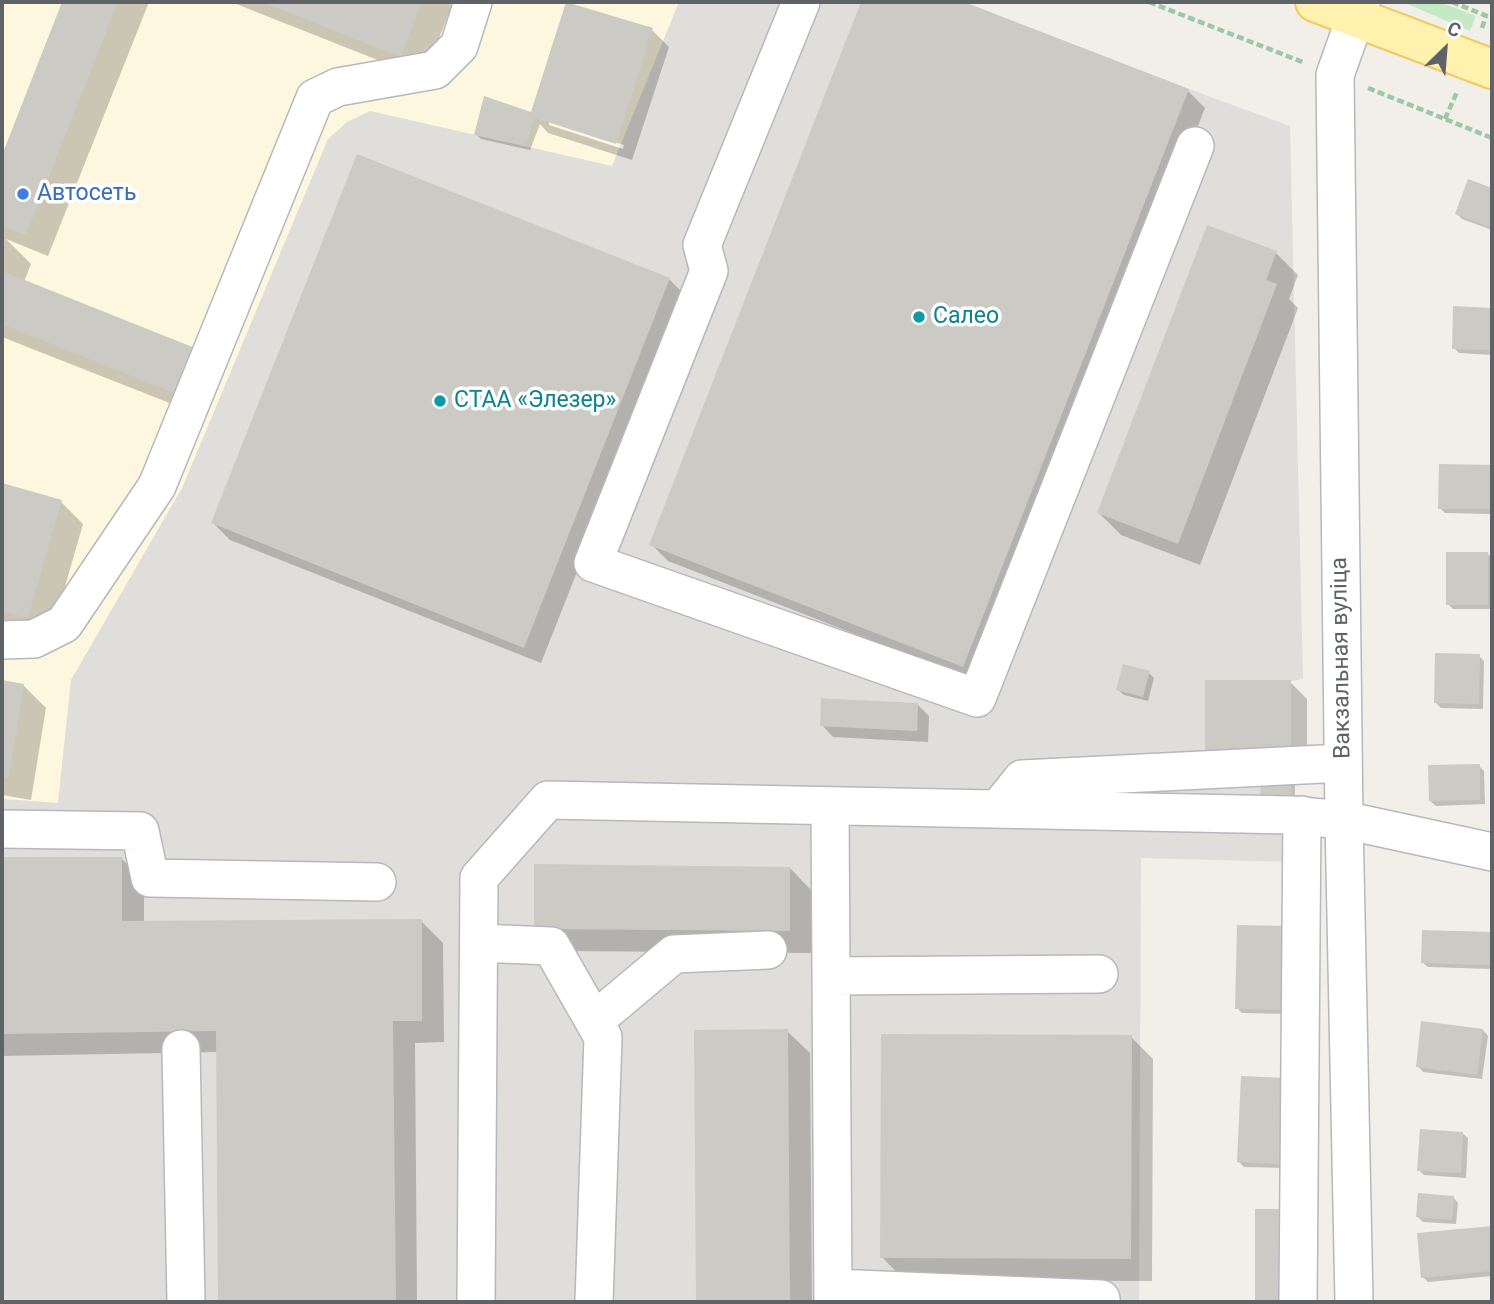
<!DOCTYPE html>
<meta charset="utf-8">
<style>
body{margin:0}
#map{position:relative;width:1494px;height:1304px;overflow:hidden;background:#f1efe8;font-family:Roboto,sans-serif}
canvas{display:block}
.frame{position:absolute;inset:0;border:4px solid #5f6368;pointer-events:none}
.north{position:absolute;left:1410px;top:14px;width:70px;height:70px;-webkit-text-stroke:5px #fff;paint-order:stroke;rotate:25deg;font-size:19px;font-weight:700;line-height:28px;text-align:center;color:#5f6368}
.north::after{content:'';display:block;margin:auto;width:24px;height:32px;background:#5f6368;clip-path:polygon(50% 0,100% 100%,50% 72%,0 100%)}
</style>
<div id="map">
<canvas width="1494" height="1304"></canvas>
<div class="frame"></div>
<div class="north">С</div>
</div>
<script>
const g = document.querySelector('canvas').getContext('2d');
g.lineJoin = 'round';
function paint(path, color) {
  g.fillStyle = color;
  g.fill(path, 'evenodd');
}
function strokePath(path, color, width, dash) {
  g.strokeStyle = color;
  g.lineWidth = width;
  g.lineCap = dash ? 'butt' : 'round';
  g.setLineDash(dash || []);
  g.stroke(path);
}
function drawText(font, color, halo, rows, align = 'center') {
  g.font = font + ' Roboto,sans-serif';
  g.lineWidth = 7;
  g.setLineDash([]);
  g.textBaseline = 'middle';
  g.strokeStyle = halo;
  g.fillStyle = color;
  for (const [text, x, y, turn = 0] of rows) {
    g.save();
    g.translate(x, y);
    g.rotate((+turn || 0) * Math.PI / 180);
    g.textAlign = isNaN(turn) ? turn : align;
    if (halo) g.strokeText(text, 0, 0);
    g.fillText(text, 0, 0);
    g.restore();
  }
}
const commercial = new Path2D(`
 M2,2H679L612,166L370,111L182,488L71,680L58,803L2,799Z`);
const industrial = new Path2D(`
 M679,2H964L1189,89L1290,126L1303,679L1291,681L1289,862L1141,858L1139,1302H2V799L58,803L71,680L182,488L328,139L347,122L370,111L612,166ZM822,698L918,703L917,731L820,726Z`);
const green = new Path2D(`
 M1403,2H1440L1476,16L1470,31Z`);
const shadow = new Path2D(`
 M64,2H149L48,256L6,239L31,264L24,282L194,349L200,415L2,337V239L4,240L2,238V160Z
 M231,2H448L452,6L423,78Z
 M863,2H959L1188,91L1205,108L980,683L668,561L651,544Z
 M652,30L669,47L632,160L548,133L540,124L530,150L481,139L476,134L530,114ZM549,121L624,145L623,149L549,125Z
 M1469,181L1492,190V230L1462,219L1457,214Z
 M1276,253L1298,275L1289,299L1298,308L1200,565L1121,535L1099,513Z
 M669,279L686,296L541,663L230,540L213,523Z
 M1455,308L1492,310V355L1459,353L1454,348Z
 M1441,465L1492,467V514L1445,513L1440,508Z
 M2,485L61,502L83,524L50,639L2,626Z
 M1488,554L1492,558V609H1453L1448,604Z
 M1479,656L1484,661L1483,709L1441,708L1436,703Z
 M1149,673L1154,678L1148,701L1124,695L1118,690Z
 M2,682L24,686L46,708L31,800L2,795Z
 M1290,682L1307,699V771H1224Z
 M918,705L929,716L928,742L833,737L822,725Z
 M1479,766L1484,771L1485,804L1436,806L1430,801Z
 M1289,776L1295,781V808H1268Z
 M121,858L144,881V923L421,921L443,943L444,1042L415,1043L417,1302H220L218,1052L2,1056V859Z
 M536,866L790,868L812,891V953L558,951Z
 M1423,932L1492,934V969L1428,967L1422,962Z
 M1291,933L1290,1014L1242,1013L1237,1008Z
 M1483,1030L1488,1036L1482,1079L1423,1072L1418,1066Z
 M787,1031L810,1053L812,1302H697L696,1032Z
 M1131,1037L1153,1059L1152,1281L904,1280L882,1257Z
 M1242,1077L1287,1168L1244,1167L1239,1162Z
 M1462,1133L1468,1138L1466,1178L1424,1175L1419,1170Z
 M1453,1197L1458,1203L1456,1224L1423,1222L1418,1217Z
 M1492,1228V1276L1428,1282L1423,1277L1419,1235Z`);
const building = new Path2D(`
 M62,2H118L26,235L2,226V155Z
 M262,2H422L401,57Z
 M566,2L653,28L616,144L535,118L525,146L474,135L484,96L531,112Z
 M861,2H964L1189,89L963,667L649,545Z
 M357,154L670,278L524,648L211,523Z
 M1468,179L1492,188V228L1455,214Z
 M1207,225L1277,251L1266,280L1277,284L1178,544L1097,513Z
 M2,271L195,348L177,394L2,324Z
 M1453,306L1492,308V350L1452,349Z
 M1439,464L1492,465V509H1438Z
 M2,483L62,500L28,618L2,611Z
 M1446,552H1488V605H1446Z
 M1435,653L1480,654L1479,704L1434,703Z
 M1123,664L1150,671L1143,697L1116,690Z
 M2,680L24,684L9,778L2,777Z
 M1205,680H1291V755H1205Z
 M821,698L918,703L917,731L820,726Z
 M1480,764V800L1429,801L1428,765Z
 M1290,774L1291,803L1261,804L1260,775Z
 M2,857H122V921L422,919V1021H393L396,1302H218L216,1031L2,1034Z
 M534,864L790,867V931L534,929Z
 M1237,925L1287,926L1286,1010L1235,1009Z
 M1422,930L1492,932V965L1421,963Z
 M1421,1021L1483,1029L1477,1075L1416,1067Z
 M788,1029L790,1302H696L694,1030Z
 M881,1034L1132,1035L1131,1259L880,1258Z
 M1241,1076L1286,1078L1282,1164L1237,1162Z
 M1420,1129L1463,1132L1461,1173L1417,1171Z
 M1418,1193L1454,1196L1452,1220L1416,1217Z
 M1255,1209H1292V1302H1255Z
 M1492,1226V1271L1421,1278L1417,1233Z`);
const path = new Path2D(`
 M1149,2L1305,63
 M1452,2L1492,18
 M1482,28L1486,16
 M1368,88L1492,138
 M1445,119L1457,92`);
const minor = new Path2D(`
 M801,2L702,245L709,271L593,563L977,698L1195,146
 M2,640L34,639L64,624L157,486L315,98L338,87L435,70L459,46L473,2
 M830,806L833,1302
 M998,809L1022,779L1343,763
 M2,829L140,831L150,878L377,882
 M479,943L551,946L603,1037L594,1302
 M831,976L1099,974
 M594,1021L674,954L768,950
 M181,1049L186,1302
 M833,1288L1101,1299V1302
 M476,1302L479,878L548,800L1290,815L1344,820L1492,852
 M1298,1302L1302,815
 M1354,1302L1344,820L1335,75L1361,2`);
const major = new Path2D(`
 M1315,2L1492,69`);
const markers = [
 [23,194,7,"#3f7fe0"],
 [919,317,7,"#0f9aa8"],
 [440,401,7,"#0f9aa8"]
];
const shopNames = [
 ["Автосеть",37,194]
];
const cultureNames = [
 ["Салео",933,317],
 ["СТАА «Элезер»",454,401]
];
const streetNames = [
 ["Вакзальная вуліца",1342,658,-91]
];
paint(commercial, '#fef7e0');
paint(industrial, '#e0deda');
paint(green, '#c5e8c5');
paint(shadow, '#0003');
paint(building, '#cccac5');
strokePath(minor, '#b5b8bc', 40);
strokePath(major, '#f2c960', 42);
strokePath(path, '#9cc7a9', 4.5, [7, 3.5]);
strokePath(minor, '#fff', 37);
strokePath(major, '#fff2af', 38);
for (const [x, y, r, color] of markers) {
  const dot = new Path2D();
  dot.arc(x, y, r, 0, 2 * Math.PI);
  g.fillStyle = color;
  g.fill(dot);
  strokePath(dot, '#fff', 2.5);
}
drawText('23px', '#366cbe', '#fff', shopNames, 'left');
drawText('23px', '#0d838f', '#fff', cultureNames, 'left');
drawText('23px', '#5f6368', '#fff', streetNames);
</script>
